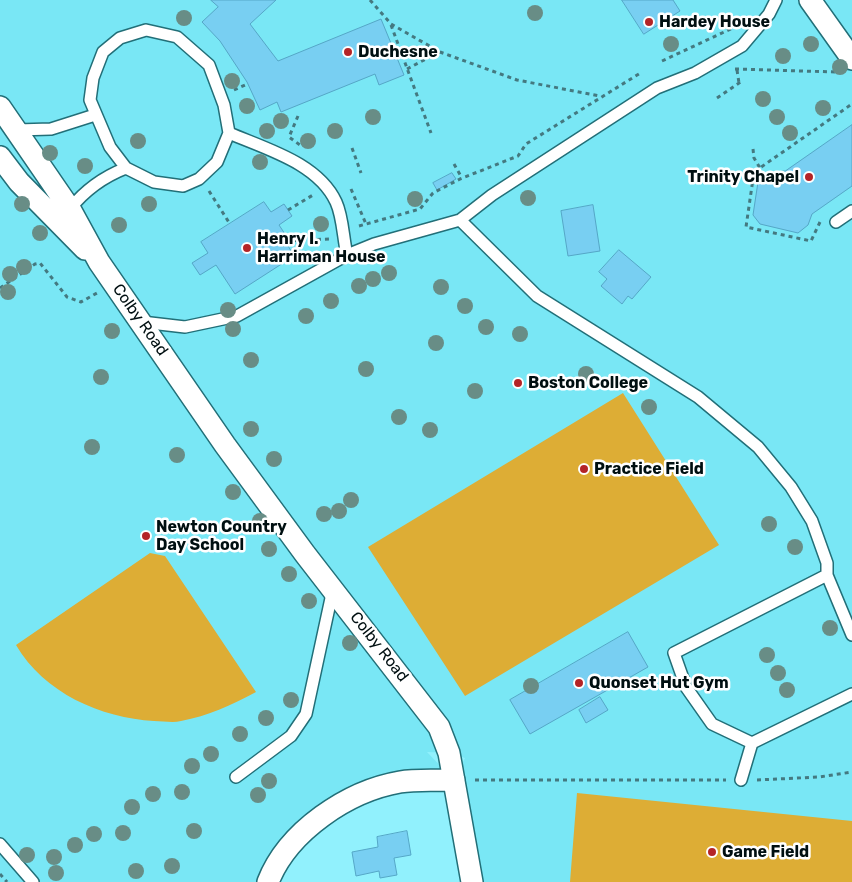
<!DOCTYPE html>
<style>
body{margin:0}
canvas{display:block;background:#91f1fd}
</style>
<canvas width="852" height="882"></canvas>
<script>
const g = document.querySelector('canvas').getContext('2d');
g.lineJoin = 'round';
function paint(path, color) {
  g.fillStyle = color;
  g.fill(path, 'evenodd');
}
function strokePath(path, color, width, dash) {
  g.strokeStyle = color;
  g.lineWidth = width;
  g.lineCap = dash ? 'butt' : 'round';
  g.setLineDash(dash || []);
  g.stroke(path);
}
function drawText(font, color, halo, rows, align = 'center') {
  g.font = font + ' Rubik,sans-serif';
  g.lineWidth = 5;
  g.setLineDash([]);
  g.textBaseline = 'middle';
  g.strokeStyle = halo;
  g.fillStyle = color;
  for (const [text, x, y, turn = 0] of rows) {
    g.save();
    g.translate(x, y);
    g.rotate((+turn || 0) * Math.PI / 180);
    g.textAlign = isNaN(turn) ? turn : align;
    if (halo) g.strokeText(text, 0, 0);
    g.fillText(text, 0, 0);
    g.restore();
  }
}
const built = new Path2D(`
 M0,0H852V882H472L454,781L401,782L335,808L268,882H0ZM427,752L449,753L465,758L454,780Z`);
const green = new Path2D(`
 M623,393L719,545L465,696L368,547Z
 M150,553L165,556L256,692C232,705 208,716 181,721C173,723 163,721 154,721C101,718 44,693 16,645Z
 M577,793L852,821V882H570Z`);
const building = new Path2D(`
 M211,0H276L250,24L278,61L381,19L404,75L379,85L375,74L281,112L277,102L260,110L247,82L220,41L202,22L218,7Z
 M622,0H673L680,11L644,34Z
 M852,125V186L812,214L808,225L798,233L760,224L753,215L758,182L773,172L785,171Z
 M452,173L456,179L437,190L433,183Z
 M264,202L271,212L284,204L292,216L279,225L287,237L284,239L294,256L235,294L216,265L200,275L192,263L208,253L201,242Z
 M593,205L600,251L568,256L561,211Z
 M619,250L651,277L632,299L628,296L622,304L601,286L607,279L599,272Z
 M628,632L648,667L530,734L510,700Z
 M600,697L608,710L586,723L579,710Z
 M407,831L411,855L394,858L397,875L380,878L379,871L356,876L352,852L378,847L377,837Z`);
const path = new Path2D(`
 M370,0L391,24L440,52L517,80L600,96
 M391,25L431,133
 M662,61L737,26
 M407,69L439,52
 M735,69L836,72
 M737,70L739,83
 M234,90L245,85
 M717,98L742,81
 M298,116L289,137L300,145
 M352,148L361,173
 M753,149L754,158L760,168
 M454,164L462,178
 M351,189L366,224
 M209,191L230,224
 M288,210L313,195
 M820,222L811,241L746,227L754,172L852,104
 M359,226L420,209L433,193L460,179L518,156L526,144L642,72
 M285,241L329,239
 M0,288L35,264L40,263L67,297L81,302L97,293
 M475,780H726
 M757,780L819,777L852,772
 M0,874L7,882`);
const service = new Path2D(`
 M146,30L177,37L209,65L224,105L229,133L217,162L199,179L183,186L154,182L126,168L110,147L90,100L93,78L103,52L120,38Z
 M17,130L51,129L95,115
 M229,133C266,149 318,163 336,202C343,217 343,238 347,255
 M70,209C85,190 103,177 126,168
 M460,220L537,296L698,397L758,447L791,487L812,521L827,563V575L852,635
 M836,222L852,211
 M142,322L185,327L237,316L347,255L374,244L460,220L492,195L657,88L695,73L742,46L769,14L776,0
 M752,743L712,724L686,687L674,653L827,575
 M236,777L291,736L306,714L333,589
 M741,780L752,743L852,694
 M0,844L33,882`);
const minor = new Path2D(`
 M810,0L852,59
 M0,107L70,209L99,262L225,445L305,554L439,727L449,753L472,882
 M0,157L19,182L85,249
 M268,882C288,831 348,791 400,782C417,779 437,781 454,780`);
const trees = [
 [535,13],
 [184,18],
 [671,44],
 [811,44],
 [783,56],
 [840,67],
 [232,81],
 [763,99],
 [247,106],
 [823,108],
 [373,117],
 [777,117],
 [281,121],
 [267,131],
 [335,131],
 [790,133],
 [138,141],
 [308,141],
 [50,153],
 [260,162],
 [85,166],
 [528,198],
 [415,199],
 [22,204],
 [149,204],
 [321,224],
 [119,225],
 [40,233],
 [24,267],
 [389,273],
 [10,274],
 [373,279],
 [359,286],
 [441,287],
 [8,292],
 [331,301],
 [465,306],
 [228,310],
 [306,316],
 [486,327],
 [233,329],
 [112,331],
 [520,334],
 [436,343],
 [251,360],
 [366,369],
 [586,374],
 [101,377],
 [475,391],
 [649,407],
 [399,417],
 [251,429],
 [430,430],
 [92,447],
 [177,455],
 [274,459],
 [233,492],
 [351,500],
 [339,511],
 [324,514],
 [260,521],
 [769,524],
 [795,547],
 [269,549],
 [289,574],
 [309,601],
 [830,628],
 [350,643],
 [767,655],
 [778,673],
 [531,686],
 [787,690],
 [291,700],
 [266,718],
 [240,734],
 [211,754],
 [192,766],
 [269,781],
 [182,792],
 [153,794],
 [258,795],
 [132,807],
 [194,831],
 [123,833],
 [94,834],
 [75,845],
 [27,855],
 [54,857],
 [172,866],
 [136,871],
 [56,873]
];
const markers = [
 [649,22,5,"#b42427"],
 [348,52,5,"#b42427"],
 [809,177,5,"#b42427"],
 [247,248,5,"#b42427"],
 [518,383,5,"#b42427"],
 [584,469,5,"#b42427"],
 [146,536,5,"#b42427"],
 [579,683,5,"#b42427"],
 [712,852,5,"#b42427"]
];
const poiNames = [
 ["Hardey House",659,22],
 ["Duchesne",358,52],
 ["Trinity Chapel",799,177,"right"],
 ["Henry I.",257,239],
 ["Harriman House",257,257],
 ["Boston College",528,383],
 ["Practice Field",594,469],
 ["Newton Country",156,527],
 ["Day School",156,545],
 ["Quonset Hut Gym",589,683],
 ["Game Field",722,852]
];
const streetNames = [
 ["Colby Road",140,320,55],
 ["Colby Road",379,647,52]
];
paint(built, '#79e7f5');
paint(green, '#ddad35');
paint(building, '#78cff2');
strokePath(building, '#55a7c7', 1);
strokePath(service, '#226f78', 14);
strokePath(minor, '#226f78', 24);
strokePath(path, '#447980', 3, [4, 4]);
strokePath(service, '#fff', 11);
strokePath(minor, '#fff', 21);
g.fillStyle = '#688d86';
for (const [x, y] of trees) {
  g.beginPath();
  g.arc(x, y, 8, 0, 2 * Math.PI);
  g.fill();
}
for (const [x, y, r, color] of markers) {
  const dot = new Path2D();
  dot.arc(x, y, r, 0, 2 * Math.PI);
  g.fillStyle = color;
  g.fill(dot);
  strokePath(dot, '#fff', 2);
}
drawText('bold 16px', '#000f11', '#fff', poiNames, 'left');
drawText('16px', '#000f11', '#fff', streetNames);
</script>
